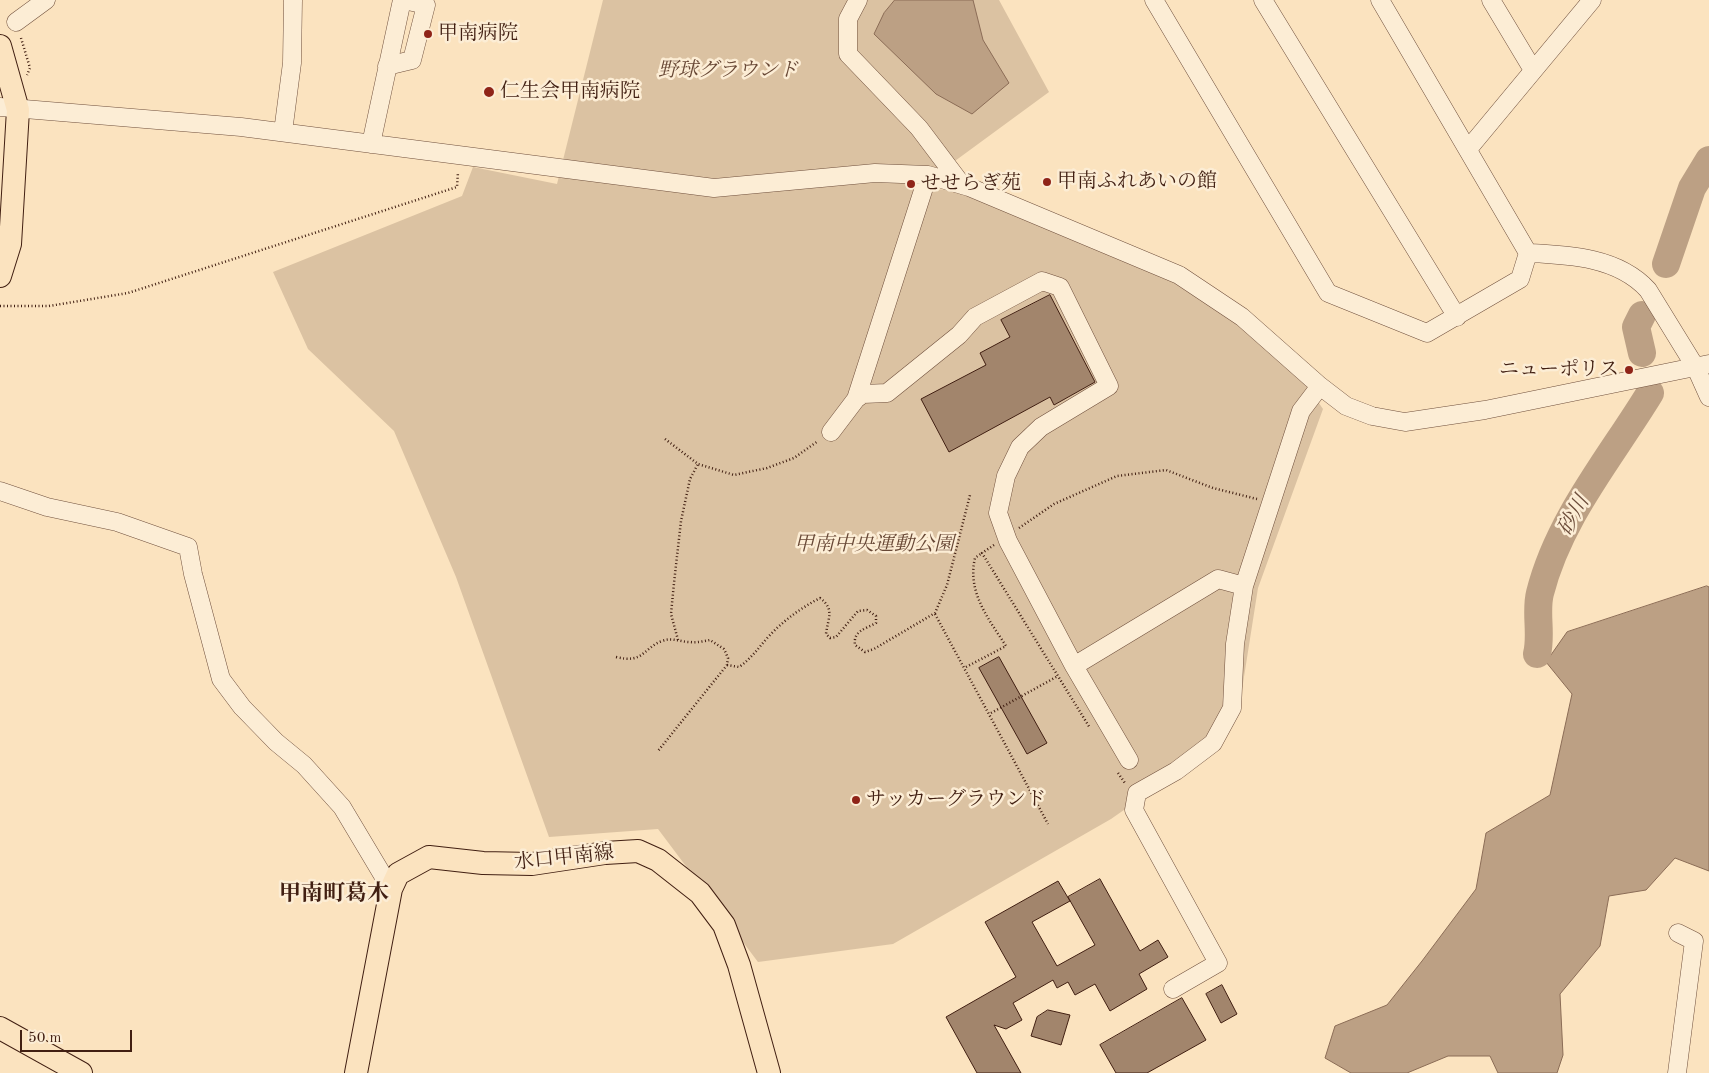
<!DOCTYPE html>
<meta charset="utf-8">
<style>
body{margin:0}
#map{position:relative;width:1709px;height:1073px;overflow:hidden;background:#fbe3bf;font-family:"Old Standard TT",serif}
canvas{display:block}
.scale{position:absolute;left:20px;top:1030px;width:112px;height:22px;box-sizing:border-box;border:2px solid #411f12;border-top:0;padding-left:6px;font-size:15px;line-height:18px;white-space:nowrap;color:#411f12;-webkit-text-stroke:4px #fcedd5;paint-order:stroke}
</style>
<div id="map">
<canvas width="1709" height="1073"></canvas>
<div class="scale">50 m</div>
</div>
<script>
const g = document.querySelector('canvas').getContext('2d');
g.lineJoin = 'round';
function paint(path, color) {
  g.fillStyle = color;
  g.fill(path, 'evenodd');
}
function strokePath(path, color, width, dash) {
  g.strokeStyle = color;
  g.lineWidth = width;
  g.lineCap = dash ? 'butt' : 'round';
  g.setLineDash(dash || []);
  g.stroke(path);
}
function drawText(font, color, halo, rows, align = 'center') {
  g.font = font + ' "Old Standard TT","Noto Serif JP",serif';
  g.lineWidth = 5;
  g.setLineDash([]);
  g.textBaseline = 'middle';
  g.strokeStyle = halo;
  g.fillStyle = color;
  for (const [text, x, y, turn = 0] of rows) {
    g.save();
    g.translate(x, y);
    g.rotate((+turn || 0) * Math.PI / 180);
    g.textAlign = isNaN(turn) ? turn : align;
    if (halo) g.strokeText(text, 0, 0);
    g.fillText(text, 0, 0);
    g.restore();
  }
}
const green = new Path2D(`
 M603,0H999L1049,92L914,191L949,189L1060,232L1171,281L1241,326L1303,380L1323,409L1258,588L1241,696L1220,743L1111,819L893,944L758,962L658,829L549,837L456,577L394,431L308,349L273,272L462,196L473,167L557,184Z`);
const water = new Path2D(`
 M895,0H973L983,40L1009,83L972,114L936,94L874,34L884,13Z
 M1707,586L1709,587V871L1675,858L1646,890L1609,896L1600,946L1560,994L1563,1055L1557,1073H1498L1490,1056H1448L1407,1073H1351L1325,1058L1335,1026L1387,1005L1422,961L1476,889L1486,833L1550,795L1572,694L1546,662L1567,632Z`);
const river = new Path2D(`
 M1666,264L1692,188L1709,160
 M1642,315L1636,327L1642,353
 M1537,654C1542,634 1535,612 1540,593C1559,518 1611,457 1650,393`);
const building = new Path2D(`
 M1050,295L1095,382L1054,405L1050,397L949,452L921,399L986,365L980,353L1010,337L1001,320Z
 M999,657L1047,743L1027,754L979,668Z
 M1100,879L1140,951L1158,940L1168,957L1139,974L1147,989L1110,1011L1095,984L1075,995L1068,982L1057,988L1053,980L1013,1003L1022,1020L1006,1029L994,1025L1021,1073H977L946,1017L1016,977L985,922L1058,881L1070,901L1032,922L1057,966L1095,945L1068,897Z
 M1222,985L1237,1014L1221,1023L1206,994Z
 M1182,998L1206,1040L1147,1073H1116L1100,1045Z
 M1048,1010L1070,1015L1061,1045L1031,1036L1037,1017Z`);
const path = new Path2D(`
 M21,38L30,68L27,75
 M0,306H49L128,293L457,187L458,172
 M665,439L698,464L734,475L767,468L794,458L818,441
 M1019,528L1054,504L1117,476L1166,470L1213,488L1257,499
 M994,545L982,553L1090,728
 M935,614L1048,824
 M678,640L671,614L674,583L681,521L690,479L698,464
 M616,657C644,664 643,648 662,641C672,637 680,642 690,642C697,643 704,641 710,640L724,649L728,658L727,665L658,751
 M727,665L739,667C752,658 759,647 769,636C784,620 801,608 820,598C835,609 828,618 826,634L830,638L836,637L858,611L867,610L876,616V623C865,629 853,631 855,645L865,652L874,649L935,613L947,585L970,495
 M966,667L1006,646C988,618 967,592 975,558L982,553
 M991,713L1058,676
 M1118,773L1125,783`);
const minor = new Path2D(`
 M858,0L848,19V54L919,128L962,185
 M1154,0L1328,293L1427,333L1520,279L1528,253L1380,0
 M1263,0L1457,317
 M1491,0L1533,70
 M16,22L46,0
 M387,66L412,60L426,5L404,0
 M0,107L241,127L714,188L875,173L928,175L969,187L1179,275L1242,317L1320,386L1346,406L1372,416L1405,422L1485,410L1709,364
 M283,132L292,63L293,0
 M371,144L402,0
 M1469,148L1592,0
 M1528,253C1569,255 1618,257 1648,290L1696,368L1709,397
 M856,399L863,394L887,393L959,335L975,317L1042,281L1060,287L1109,386L1041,427L1020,447L1006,476L998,513L1008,541L1074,666L1129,760
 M831,432L856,399L928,175
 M0,491L47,507L117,522L188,547L193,574L221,679L242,707L276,742L304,765L342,807L391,889
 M1074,666L1218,579L1244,586
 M1173,989L1218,963L1134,810L1137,793L1176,771L1213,743L1232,708L1235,644L1244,586L1301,411L1320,386
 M1677,1073L1694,941L1678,933`);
const major = new Path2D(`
 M0,46L18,110L10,244L0,276
 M0,1028L81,1073
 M356,1073L391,889L398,874L429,857L483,863L532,864L605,853L638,851L658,860L700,893L724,925L739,965L769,1073`);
const markers = [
 [428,34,5,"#8f2418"],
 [489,92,6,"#8f2418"],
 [1047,182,5,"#8f2418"],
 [911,184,5,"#8f2418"],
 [1629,370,5,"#8f2418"],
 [856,800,5,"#8f2418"]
];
const poiNames = [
 ["甲南病院",438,34],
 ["仁生会甲南病院",500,92],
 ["甲南ふれあいの館",1057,182],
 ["せせらぎ苑",921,184],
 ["ニューポリス",1619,370,"right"],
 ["サッカーグラウンド",866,800]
];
const parkNames = [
 ["野球グラウンド",728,71],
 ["甲南中央運動公園",874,545]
];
const streetNames = [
 ["水口甲南線",564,858,-6]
];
const waterNames = [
 ["砂川",1574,516,-61]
];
const quarterNames = [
 ["甲南町葛木",334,894]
];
paint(green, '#dbc2a2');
paint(water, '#bca084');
strokePath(water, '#8b6c56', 1);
strokePath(river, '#bca084', 28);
paint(building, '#a2856c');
strokePath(building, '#411f12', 1);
strokePath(minor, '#70503d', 19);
strokePath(major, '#411f12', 24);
strokePath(path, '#411f12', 2.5, [1, 2.5]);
strokePath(minor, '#fcedd5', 18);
strokePath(major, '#fbe3bf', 22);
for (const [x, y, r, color] of markers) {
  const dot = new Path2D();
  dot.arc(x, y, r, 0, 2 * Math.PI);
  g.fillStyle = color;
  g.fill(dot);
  strokePath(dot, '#fcedd5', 2);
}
drawText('20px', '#411f12', '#fcedd5', poiNames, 'left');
drawText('italic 20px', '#684836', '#fcedd5', parkNames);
drawText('20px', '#411f12', '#fcedd5', streetNames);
drawText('italic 21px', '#6c4c3a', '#fcedd5', waterNames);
drawText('bold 22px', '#411f12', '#fcedd5', quarterNames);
</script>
